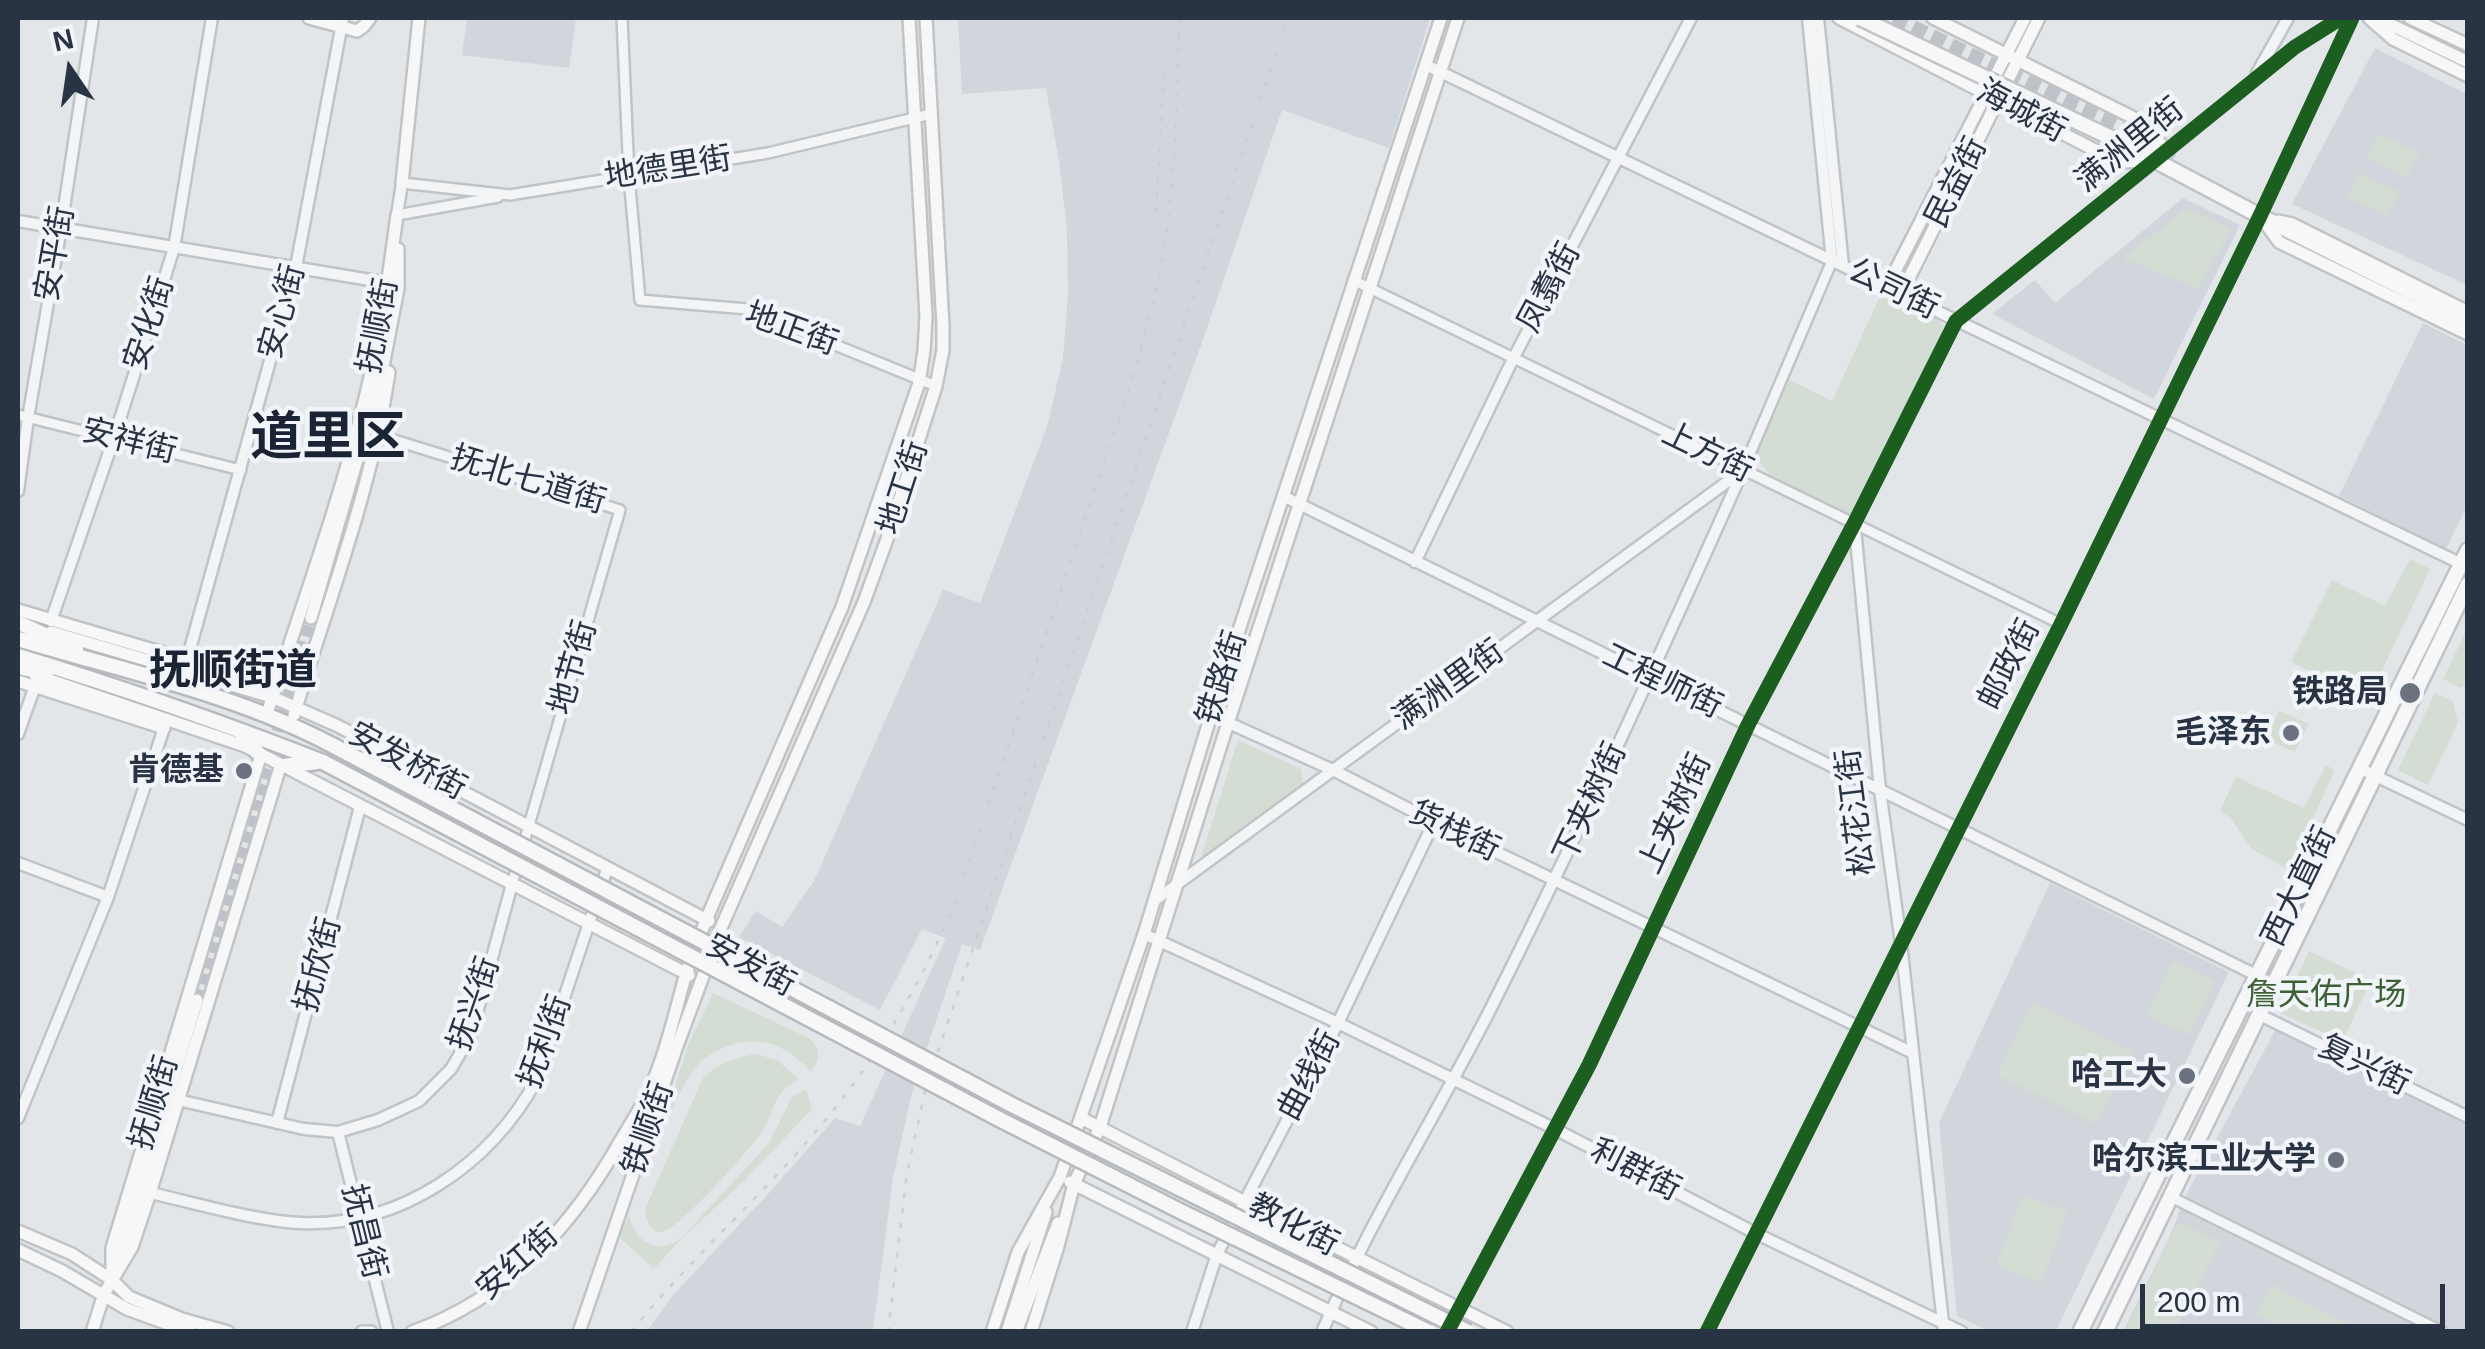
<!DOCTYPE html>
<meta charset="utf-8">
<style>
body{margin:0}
#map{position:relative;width:2485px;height:1349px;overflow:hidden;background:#e3e6e9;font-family:Helvetica,sans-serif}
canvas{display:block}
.frame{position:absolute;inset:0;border:20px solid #283344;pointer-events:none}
.north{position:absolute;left:20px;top:20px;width:100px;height:100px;-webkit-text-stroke:8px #f1f4f8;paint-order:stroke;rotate:347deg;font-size:28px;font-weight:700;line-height:40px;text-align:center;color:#283344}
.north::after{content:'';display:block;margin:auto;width:35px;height:45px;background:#283344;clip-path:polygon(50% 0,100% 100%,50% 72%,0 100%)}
.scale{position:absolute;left:2140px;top:1284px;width:305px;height:45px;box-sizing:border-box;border:5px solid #283344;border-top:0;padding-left:12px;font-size:30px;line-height:35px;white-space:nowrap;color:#283344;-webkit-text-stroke:8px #f1f4f8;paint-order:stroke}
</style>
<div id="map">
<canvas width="2485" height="1349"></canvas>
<div class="frame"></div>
<div class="north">N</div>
<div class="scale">200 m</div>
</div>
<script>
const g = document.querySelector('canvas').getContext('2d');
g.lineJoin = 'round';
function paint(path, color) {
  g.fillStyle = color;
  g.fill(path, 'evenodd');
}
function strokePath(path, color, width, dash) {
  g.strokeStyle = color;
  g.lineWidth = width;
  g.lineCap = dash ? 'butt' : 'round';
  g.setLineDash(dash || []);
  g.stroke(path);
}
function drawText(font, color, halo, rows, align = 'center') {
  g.font = font + ' Helvetica,"Noto Sans SC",sans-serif';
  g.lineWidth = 9;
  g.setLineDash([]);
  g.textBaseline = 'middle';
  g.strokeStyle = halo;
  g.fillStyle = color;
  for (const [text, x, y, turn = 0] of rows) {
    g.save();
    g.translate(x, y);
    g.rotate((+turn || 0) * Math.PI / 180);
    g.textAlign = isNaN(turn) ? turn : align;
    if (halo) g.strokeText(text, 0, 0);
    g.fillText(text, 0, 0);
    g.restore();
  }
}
const built = new Path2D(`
 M467,18H576L569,68L462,55Z
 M958,18H1430L1389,148L1282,110L1200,348L980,950L962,944L912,1092L893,1178L873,1331L646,1332L674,1294L769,1193L835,1118L860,1126L946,938L922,929L880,1010L739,937L756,911L782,927L814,881L943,590L980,603L1047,427L1063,358L1068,296L1067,231L1059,161L1046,88L962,94Z
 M2375,48L2467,94V285L2292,204Z
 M2183,198L2240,225L2154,399L1992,314L2035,280L2055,303Z
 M2423,323L2467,345V506L2446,549L2339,496Z
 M2050,883L2229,972L2056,1331H1988L1957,1316L1939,1123Z
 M2277,1027L2467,1123V1331L2123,1332L2169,1238L2185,1197Z`);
const green = new Path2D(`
 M2378,133L2419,153L2408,177L2367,158Z
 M2358,173L2400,192L2388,217L2347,197Z
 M2186,209L2231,229L2198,289L2123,258Z
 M1882,292L1934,316L1943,325L1941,341L1861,504L1856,512L1844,516C1818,503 1751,481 1758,444C1761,425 1780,398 1790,380L1832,401Z
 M2410,559L2430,569L2368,700L2291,662L2332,580L2385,606Z
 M2467,629V684L2461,688L2443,679Z
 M2435,693L2453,701L2458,723L2428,785L2398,770Z
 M2279,711L2309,724L2295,752L2265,739Z
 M1238,740L1301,769L1304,788L1200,861Z
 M2326,765L2335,770L2289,870L2252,849L2231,819L2220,810L2236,777L2304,808Z
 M2309,951L2371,980L2343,1041L2280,1013Z
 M2172,961L2215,981L2190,1035L2147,1015Z
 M713,993L809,1038C820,1048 822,1059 811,1071C801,1062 791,1053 779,1047C748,1033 708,1047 690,1075C683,1086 677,1098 671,1110L668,1109L688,1045Z
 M2032,1003L2133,1052L2097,1124L1997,1075Z
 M756,1054L777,1060L799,1079C793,1083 786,1087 781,1093C773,1103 771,1117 764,1128C755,1145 676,1233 661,1232C648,1231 647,1219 645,1209L703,1078C719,1062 734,1058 756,1054Z
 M806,1089L812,1109L746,1179L681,1239L654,1269L619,1237L629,1215C634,1241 657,1256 680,1239L769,1143L792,1097Z
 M2023,1195L2068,1212L2041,1283L1996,1266Z
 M2177,1224H2184L2220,1242L2175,1331H2153L2145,1328L2142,1331H2125Z
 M2271,1284L2363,1331H2287L2255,1315Z`);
const secondaryTunnel = new Path2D(`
 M197,1000L311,618`);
const primaryTunnel = new Path2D(`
 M1894,18L2132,131`);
const minor = new Path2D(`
 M622,18L629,176L640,300L747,309L936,386
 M402,183L510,195L768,153L931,114
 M397,215L498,197
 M1353,280L2061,624
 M18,415L241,470
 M378,435L620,510L512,884
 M1743,470L1832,261
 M1854,524L1956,321
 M2171,1197L2443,1332`);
const tertiary = new Path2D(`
 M1808,18L1832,261
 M1818,18L1843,266
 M1426,65L2468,567
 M2257,73L2288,18
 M2167,151L2295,47L2341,18
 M397,215L402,183
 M18,221L388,283
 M1956,321L2155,161
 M18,491L28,418L61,228L93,18
 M1283,496L2256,975
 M1855,528L1880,790L1901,943L1944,1332
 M1415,562L1513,359L1691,18
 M51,621L114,438L174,248L212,18
 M187,660L296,267L343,18
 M1211,715L1333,770L1434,822L1913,1053
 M18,734L35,686
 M2359,768L2468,820
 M18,863L108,897
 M1154,901L1742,471
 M1144,934L1338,1023L1555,1129L1757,1234L1962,1332
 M2260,1015L2468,1117
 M178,1100L304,1129L338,1132L378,1120L419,1101L451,1069L471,1035L512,884
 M18,1118L108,897L164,728
 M277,1123L360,807
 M338,1132L388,1332
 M150,1193C196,1203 255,1221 301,1223C401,1227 491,1164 537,1079L607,869
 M1192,1332L1217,1254L1338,1023L1434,822
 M1322,1332C1370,1220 1436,1116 1491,1008C1580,831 1662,651 1743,470
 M1447,1332L1589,1065L1748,725L1854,524
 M1707,1332L2061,624L2260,216L2352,18`);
const secondary = new Path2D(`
 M309,18L357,31L364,26L370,18
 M1839,18L2118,162L2154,161
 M1933,18L2144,123L2164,148
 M2369,18L2393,39L2468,76
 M2377,18L2468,62
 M2410,18L2468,45
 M402,183L419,18
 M2260,216L2279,242L2468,334
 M2278,221L2292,224L2468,312
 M1887,287L2025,18
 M1901,294L2039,18
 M18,610L187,660
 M311,618L381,377L398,288V249
 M51,632L272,697L338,726L709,921
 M35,675L245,746L689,975
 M18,681L164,728
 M267,714C301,607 341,499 367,390C381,332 389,274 397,215
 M294,715C328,601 372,489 389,372
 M1081,1118L1243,1201L1507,1332
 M1070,1182L1371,1332
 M18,1231L72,1254L112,1280L129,1297L182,1319L228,1332
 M18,1250L62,1271L127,1309L190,1332
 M118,1262L197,1000
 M112,1276V1248L261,754
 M92,1332L104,1294L132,1247L150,1193L281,764
 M362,1332H371
 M412,1332C509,1297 572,1227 621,1140C630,1125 640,1109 648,1093C665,1057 674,1016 685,977C691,958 699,939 706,920L842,607L919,383L924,351L926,316L909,18
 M579,1332L677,1046L721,928L864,602L887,539L936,386L943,350V326L926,18
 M992,1332L1018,1252L1060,1177L1144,934L1211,715L1441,18
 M1007,1332L1046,1212
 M1016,1332L1058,1223
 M1031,1332L1058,1246L1074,1184L1100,1127L1228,723L1458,18`);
const primary = new Path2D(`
 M2132,131L2167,151
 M2124,144L2260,216L2468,321
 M2080,1332L2468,550
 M2105,1332L2468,584`);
const trunk = new Path2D(`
 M19,623L76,649
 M18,639C123,671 233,693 332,745
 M18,656C121,687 223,723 323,762
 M18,667L46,673
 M240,731L257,752
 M283,766L318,762`);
const rail = new Path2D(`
 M1156,212L1164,67
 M631,1332C689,1260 758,1200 817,1130C876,1061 920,986 955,903L1132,380C1145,335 1158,290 1165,243C1176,168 1177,93 1179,18
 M888,1332L907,1173L926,1087L1288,18`);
const primaryBridge = new Path2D(`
 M1860,18L2124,144`);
const trunkBridge = new Path2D(`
 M332,745L1012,1105L1468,1332
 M323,762L999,1119L1180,1211L1429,1332`);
const cycleway = new Path2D(`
 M1447,1332L1589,1065L1748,725L1854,524L1956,321L2295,47L2341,18
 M1707,1332L2061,624L2260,216L2352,18`);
const markers = [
 [2410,693,12,"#69727e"],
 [2291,733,10,"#69727e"],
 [244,771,10,"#69727e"],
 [2187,1076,10,"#69727e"],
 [2336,1160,10,"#69727e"]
];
const streetNames = [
 ["海城街",2021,112,28],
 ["满洲里街",2130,146,-39],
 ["地德里街",668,169,-9],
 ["民益街",1957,183,-63],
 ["安平街",56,254,-80],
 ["凤翥街",1550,288,-62],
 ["公司街",1893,290,26],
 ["安心街",283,312,-75],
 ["安化街",150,324,-72],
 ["抚顺街",379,326,-79],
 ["地正街",791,330,20],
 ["安祥街",129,442,14],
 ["上方街",1707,453,26],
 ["抚北七道街",528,481,17],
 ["地工街",904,488,-72],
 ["邮政街",2010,665,-63],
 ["地节街",574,668,-74],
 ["铁路街",1223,678,-72],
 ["工程师街",1662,682,26],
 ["满洲里街",1449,686,-36],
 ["安发桥街",407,762,28],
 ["下夹树街",1591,803,-65],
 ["松花江街",1857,812,-97],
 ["上夹树街",1676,814,-65],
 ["货栈街",1454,832,26],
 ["西大直街",2300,887,-64],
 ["抚欣街",319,965,-75],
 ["安发街",750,966,28],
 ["抚兴街",475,1004,-71],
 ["抚利街",546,1042,-70],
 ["复兴街",2364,1066,26],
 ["曲线街",1310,1076,-62],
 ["抚顺街",155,1103,-73],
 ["铁顺街",649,1129,-71],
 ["利群街",1635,1171,27],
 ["教化街",1293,1226,27],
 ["抚昌街",363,1232,76],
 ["安红街",518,1263,-41]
];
const poiNames = [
 ["铁路局",2388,693],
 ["毛泽东",2271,733],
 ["肯德基",224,771],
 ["哈工大",2167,1076],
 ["哈尔滨工业大学",2316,1160]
];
const parkNames = [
 ["詹天佑广场",2326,996]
];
const districtNames = [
 ["抚顺街道",233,672]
];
const townNames = [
 ["道里区",328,440]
];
paint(built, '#d1d5dc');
paint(green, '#d4ddd4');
strokePath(secondaryTunnel, '#bec2c8', 11, [11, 5.5]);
strokePath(primaryTunnel, '#bec2c8', 14, [14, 7]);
strokePath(minor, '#c1c4c7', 14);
strokePath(tertiary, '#c1c4c7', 15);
strokePath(secondary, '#c1c4c7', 16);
strokePath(primary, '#c0c3c7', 19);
strokePath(trunk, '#b6b9be', 19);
strokePath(minor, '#f3f4f6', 9);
strokePath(tertiary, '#f3f4f6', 10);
strokePath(secondary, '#f7f7f7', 11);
strokePath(primary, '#f7f7f7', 14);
strokePath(trunk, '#f7f7f7', 14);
strokePath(rail, '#ccced1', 2.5, [5, 10]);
strokePath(primaryBridge, '#c0c3c7', 19, []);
strokePath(trunkBridge, '#b6b9be', 19, []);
strokePath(primaryBridge, '#f7f7f7', 14);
strokePath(trunkBridge, '#f7f7f7', 14);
strokePath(cycleway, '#1b5e20', 15);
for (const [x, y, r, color] of markers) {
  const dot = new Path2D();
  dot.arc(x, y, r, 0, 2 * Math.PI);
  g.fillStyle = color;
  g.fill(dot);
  strokePath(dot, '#f1f4f8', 4);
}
drawText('32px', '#283344', '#f1f4f8', streetNames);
drawText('bold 32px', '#283344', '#f1f4f8', poiNames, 'right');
drawText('32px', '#3d6134', '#f1f4f8', parkNames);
drawText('bold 42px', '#1a2435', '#f1f4f8', districtNames);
drawText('bold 52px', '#1a2435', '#f1f4f8', townNames);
</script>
